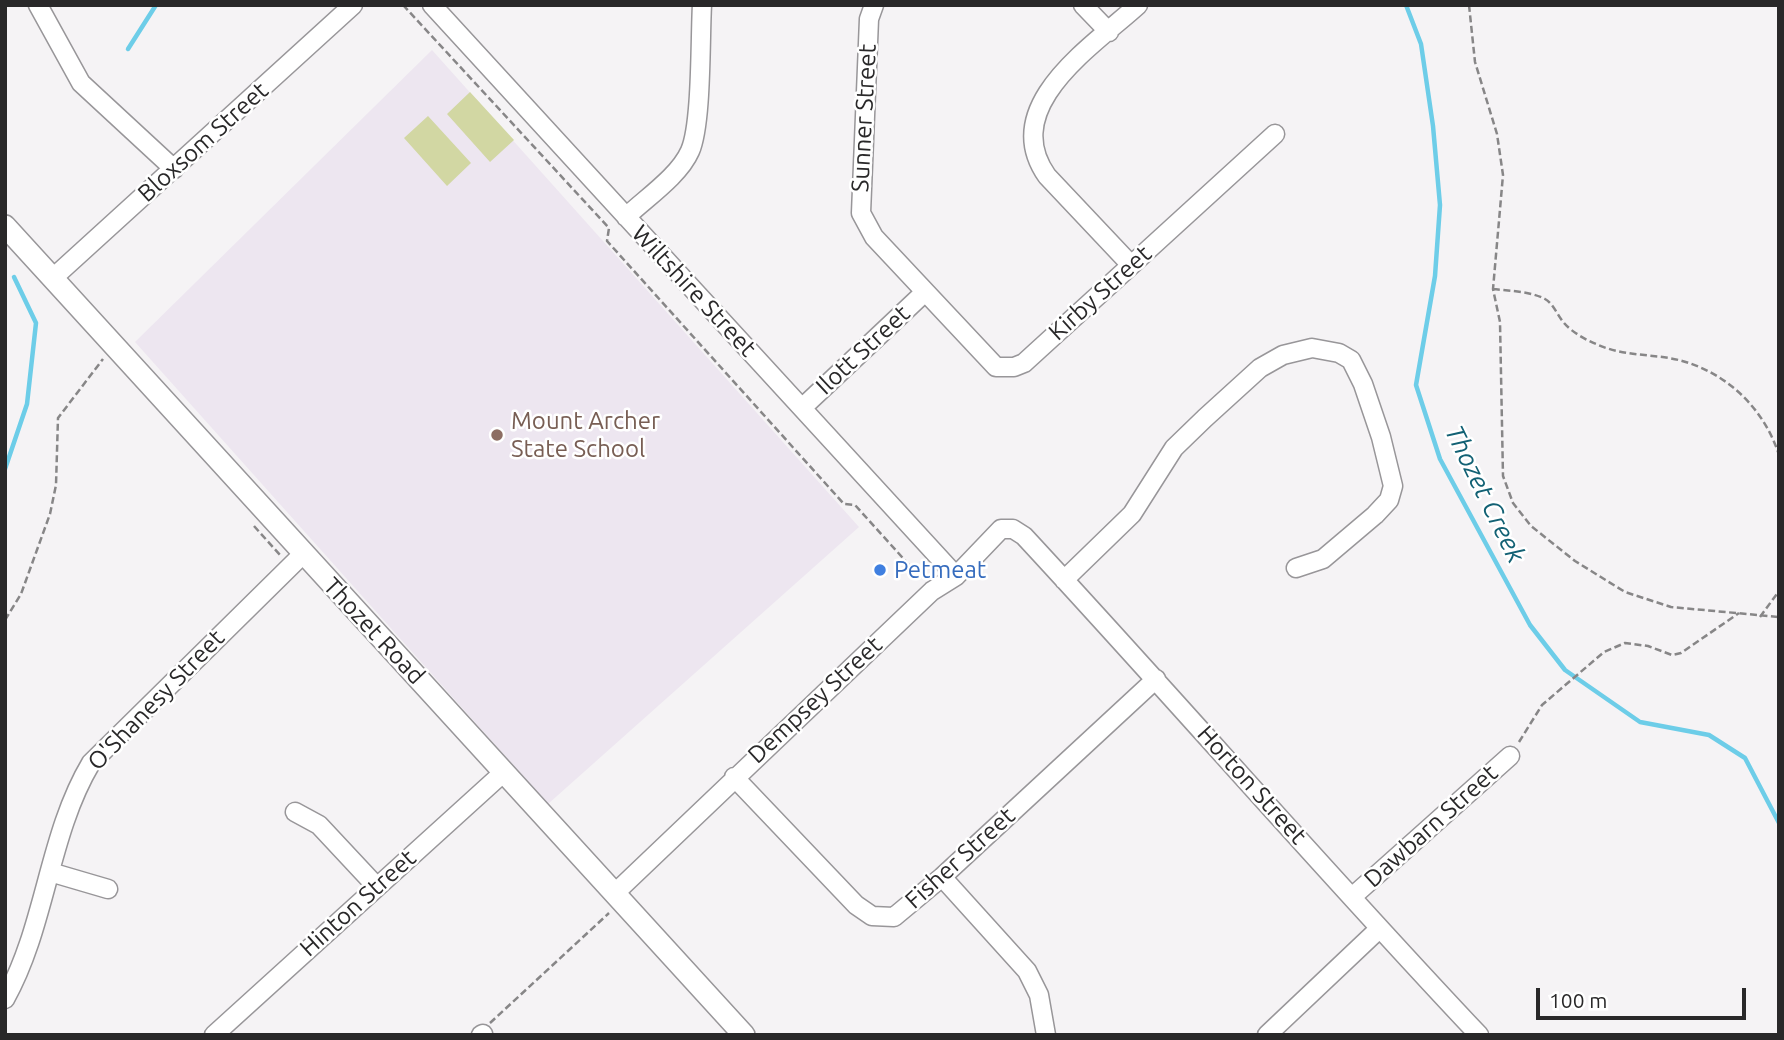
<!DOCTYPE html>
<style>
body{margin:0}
#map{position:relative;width:1784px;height:1040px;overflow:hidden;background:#f5f3f5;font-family:Ubuntu,sans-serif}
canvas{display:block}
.frame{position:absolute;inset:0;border:7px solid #292829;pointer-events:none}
.scale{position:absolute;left:1536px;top:988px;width:210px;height:32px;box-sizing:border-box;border:4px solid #292829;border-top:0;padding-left:9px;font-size:21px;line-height:24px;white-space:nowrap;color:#292829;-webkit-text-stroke:5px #fff;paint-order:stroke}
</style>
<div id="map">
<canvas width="1784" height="1040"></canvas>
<div class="frame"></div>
<div class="scale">100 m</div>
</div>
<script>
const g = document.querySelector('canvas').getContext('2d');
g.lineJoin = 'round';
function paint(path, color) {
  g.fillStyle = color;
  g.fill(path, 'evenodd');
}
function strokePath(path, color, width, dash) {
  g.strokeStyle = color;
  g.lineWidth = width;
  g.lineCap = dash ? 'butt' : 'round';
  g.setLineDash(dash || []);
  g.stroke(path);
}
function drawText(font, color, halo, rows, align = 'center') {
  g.font = font + ' Ubuntu,sans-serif';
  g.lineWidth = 5;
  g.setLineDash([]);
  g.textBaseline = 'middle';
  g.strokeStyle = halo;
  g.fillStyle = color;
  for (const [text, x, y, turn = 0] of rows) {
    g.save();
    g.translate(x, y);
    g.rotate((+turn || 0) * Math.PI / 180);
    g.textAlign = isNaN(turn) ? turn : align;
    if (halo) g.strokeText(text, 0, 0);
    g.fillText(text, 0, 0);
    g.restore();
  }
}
const built = new Path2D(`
 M432,50L859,527L548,804L135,342Z`);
const green = new Path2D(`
 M470,92L514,140L490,162L447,114Z
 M428,116L471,163L447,186L404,138Z`);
const stream = new Path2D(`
 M1406,5L1421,44L1433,126L1440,205L1435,276L1416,385L1440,459L1530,625L1565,670L1640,722L1709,735L1745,758L1779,823
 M128,49L156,5
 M5,469L27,404L36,323L14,277`);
const path = new Path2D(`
 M403,5L609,228L607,241L844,504L855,505L920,577
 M1469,5L1475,62L1497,134L1503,175L1493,289L1500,322L1503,476L1513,503L1531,526L1575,561L1625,592L1671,607L1779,617
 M1493,289C1509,291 1530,291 1545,299C1554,304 1558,317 1565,324C1572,332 1586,340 1596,344C1620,355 1644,354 1669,358C1721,367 1763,405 1779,455
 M254,526L280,555
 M1760,617L1779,591
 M5,620L21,594L50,514L56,485L58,418L103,359
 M1519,742L1542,705L1604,652L1625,643L1648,646L1672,655L1681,653L1739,613
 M490,1023L609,913`);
const minor = new Path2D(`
 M38,5L81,83L174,169
 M432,5L956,576
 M874,5L869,19L861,213L874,237L996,367H1014L1024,363L1275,134
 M1083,5L1109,32
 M626,217C646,198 679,176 690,151C702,124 700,38 702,5
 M1131,265L1047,176C998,106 1093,46 1138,5
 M53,278L353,5
 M802,408L925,292
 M1064,580L1132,514L1174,448L1205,418L1260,368L1283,355L1312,348L1339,353L1351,360L1363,384L1381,437L1393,486L1389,500L1375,515L1323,559L1296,568
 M734,777L856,905L872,916L894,917L942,877L1156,679
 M295,812L319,825L376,886
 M50,872L108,889
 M942,877L1027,971L1039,995L1046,1035
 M614,894L932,591L956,576L1001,529H1013L1024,536C1177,701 1324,871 1479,1035
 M1352,897L1510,756
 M5,999C46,926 48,835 91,763L303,554
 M214,1035L504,772
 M481,1035L483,1034
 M1267,1035L1379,929`);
const tertiary = new Path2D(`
 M5,226L744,1035`);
const markers = [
 [497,435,7,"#8d6e63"],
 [880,570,7,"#3f7fe0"]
];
const streetNames = [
 ["Sunner Street",864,118,-87],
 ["Bloxsom Street",203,142,-42],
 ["Wiltshire Street",694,291,47],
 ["Kirby Street",1100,293,-42],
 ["Ilott Street",863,350,-43],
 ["Thozet Road",374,631,47],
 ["O'Shanesy Street",156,700,-46],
 ["Dempsey Street",815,700,-43],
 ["Horton Street",1252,785,48],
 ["Dawbarn Street",1431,826,-42],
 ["Fisher Street",960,858,-42],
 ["Hinton Street",358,903,-42]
];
const educationNames = [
 ["Mount Archer",511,421],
 ["State School",511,449]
];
const shopNames = [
 ["Petmeat",894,570]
];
const waterNames = [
 ["Thozet Creek",1485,494,64]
];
paint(built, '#ede6f0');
paint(green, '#d2d7a3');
strokePath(stream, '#6dcde8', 4.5);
strokePath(minor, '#989699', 21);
strokePath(tertiary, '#989699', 24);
strokePath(path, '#878687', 2.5, [7, 3.5]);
strokePath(minor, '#fff', 18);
strokePath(tertiary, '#fff', 21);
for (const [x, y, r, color] of markers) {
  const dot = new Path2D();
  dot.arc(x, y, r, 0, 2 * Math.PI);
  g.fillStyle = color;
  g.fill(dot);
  strokePath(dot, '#fff', 2.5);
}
drawText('24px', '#292829', '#fff', streetNames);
drawText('24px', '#785e54', '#fff', educationNames, 'left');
drawText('24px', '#366cbe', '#fff', shopNames, 'left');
drawText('italic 26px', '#126174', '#fff', waterNames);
</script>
